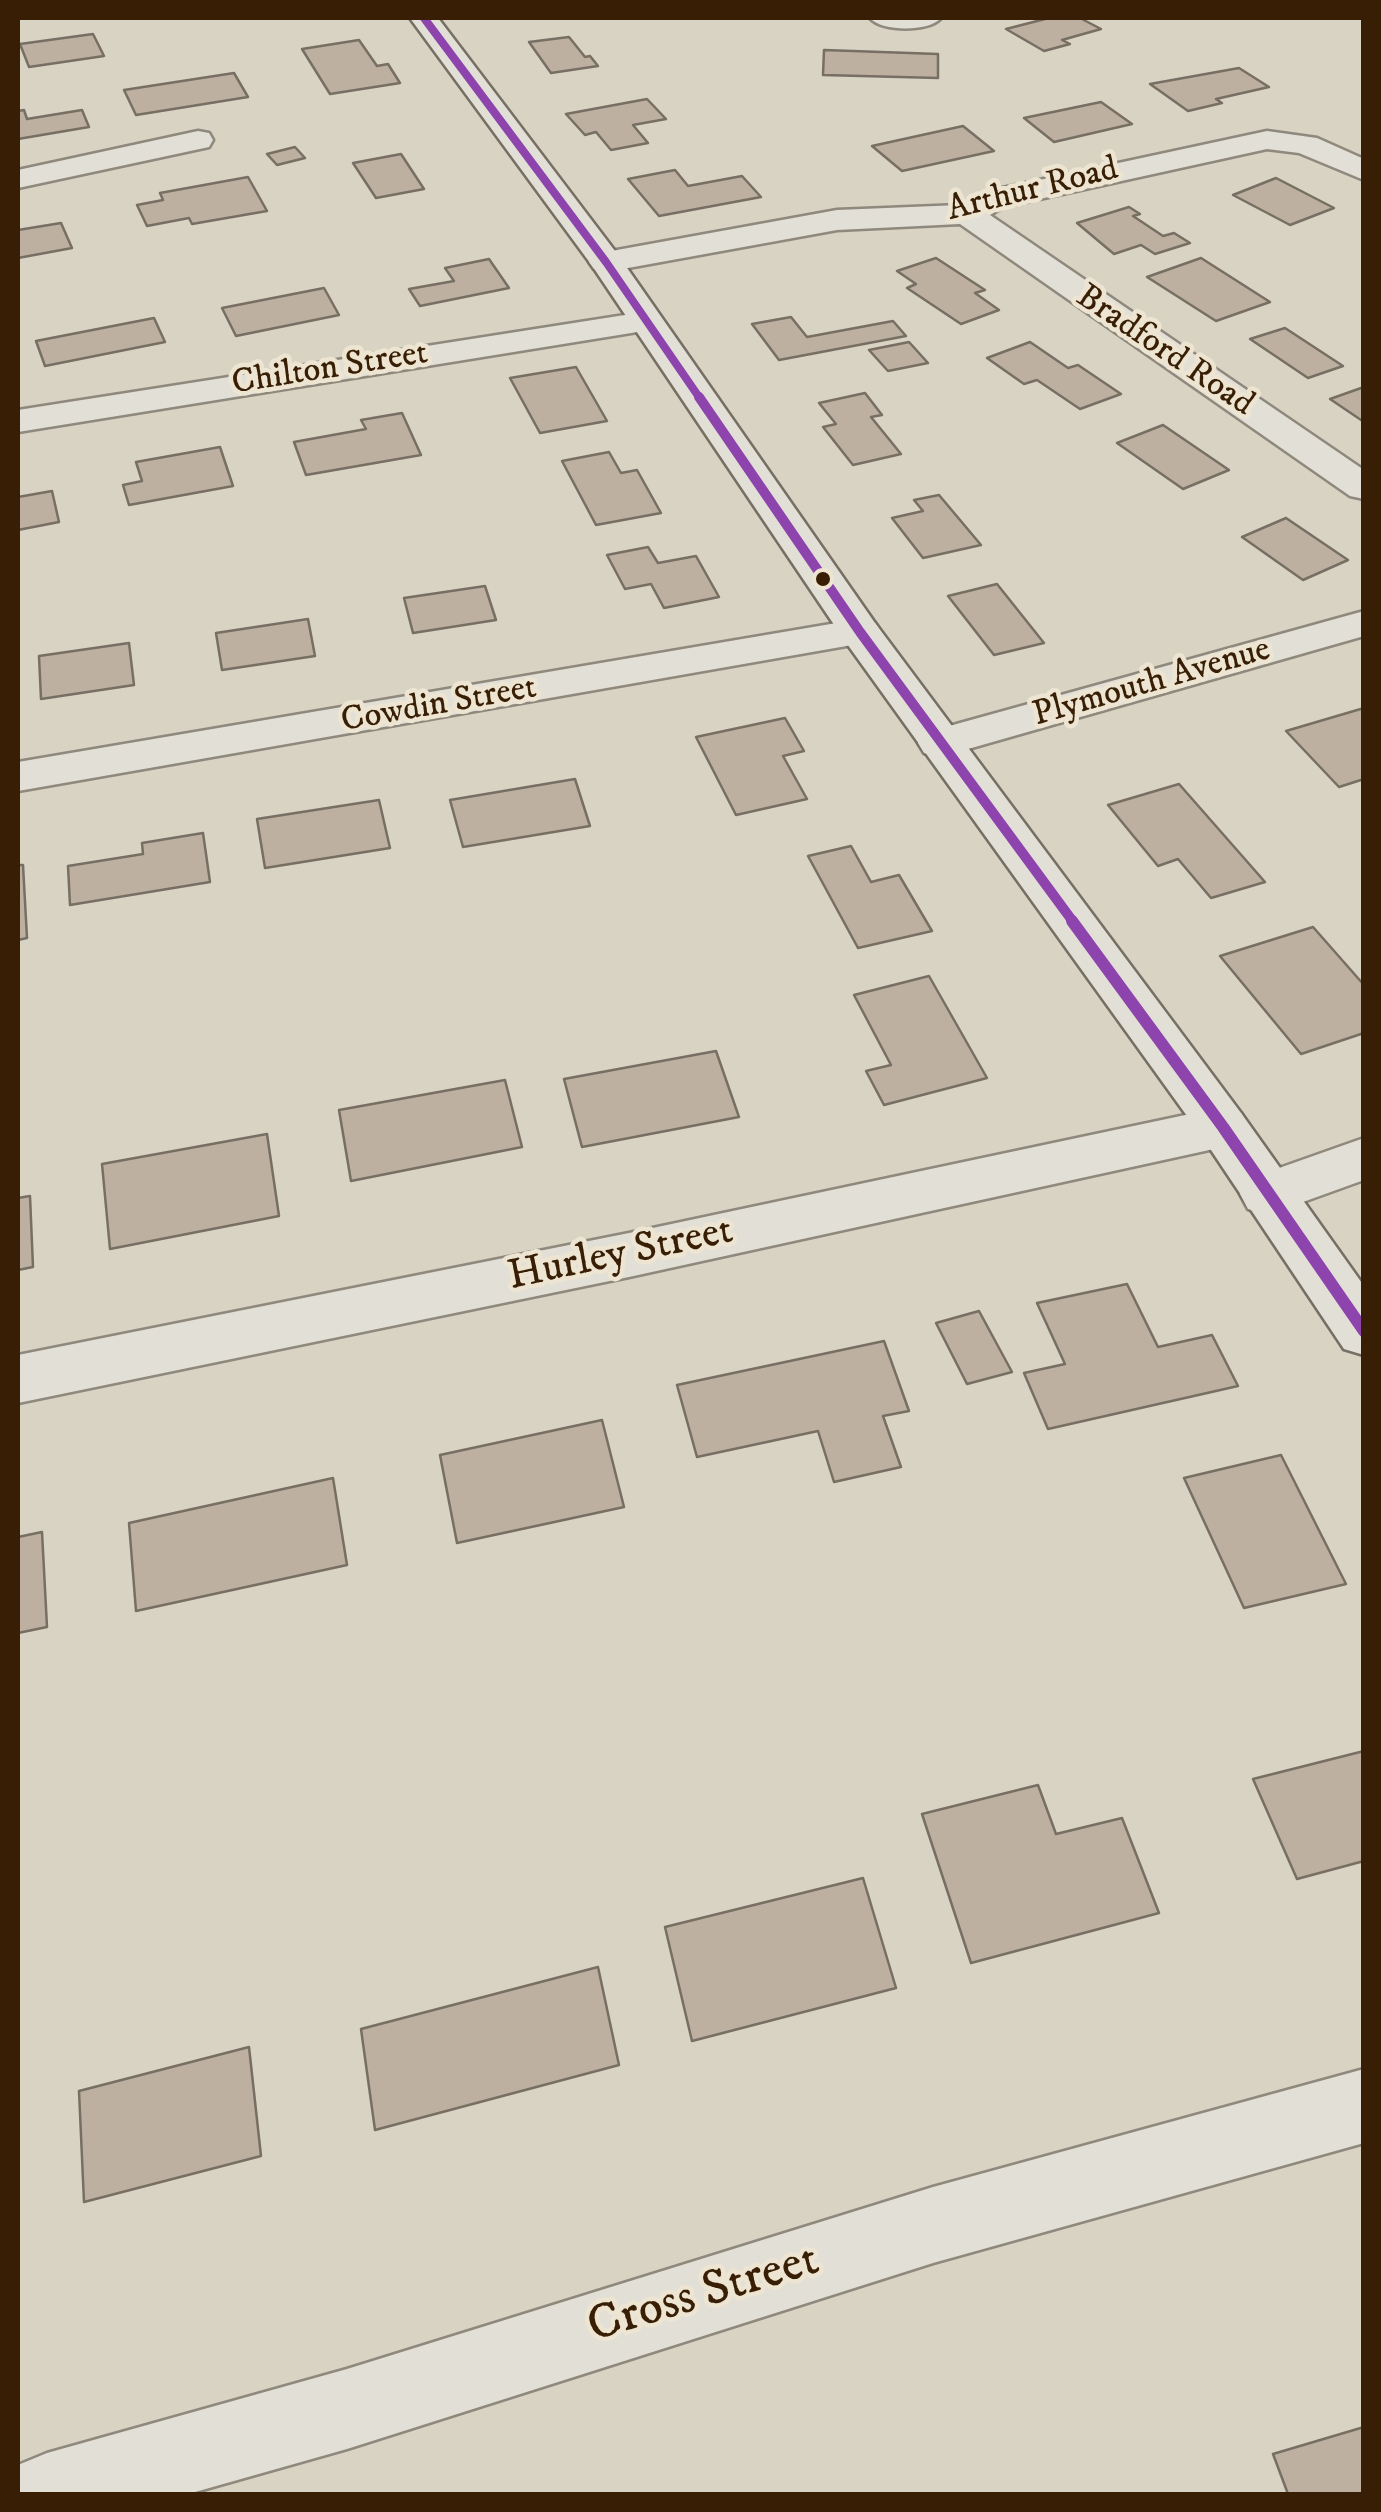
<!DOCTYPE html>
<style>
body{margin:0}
#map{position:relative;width:1381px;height:2512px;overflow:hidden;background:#d9d3c3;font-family:"IM FELL DW Pica",serif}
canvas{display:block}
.frame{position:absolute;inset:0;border:20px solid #371e04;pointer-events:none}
</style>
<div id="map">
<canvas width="1381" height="2512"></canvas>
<div class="frame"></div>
</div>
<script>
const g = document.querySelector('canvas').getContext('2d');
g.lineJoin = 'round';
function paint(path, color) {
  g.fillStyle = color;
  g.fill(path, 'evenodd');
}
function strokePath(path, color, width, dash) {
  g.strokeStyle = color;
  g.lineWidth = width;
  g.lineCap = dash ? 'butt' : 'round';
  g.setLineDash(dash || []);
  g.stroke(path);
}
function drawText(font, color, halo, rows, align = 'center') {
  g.font = font + ' "IM FELL DW Pica",serif';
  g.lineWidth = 9;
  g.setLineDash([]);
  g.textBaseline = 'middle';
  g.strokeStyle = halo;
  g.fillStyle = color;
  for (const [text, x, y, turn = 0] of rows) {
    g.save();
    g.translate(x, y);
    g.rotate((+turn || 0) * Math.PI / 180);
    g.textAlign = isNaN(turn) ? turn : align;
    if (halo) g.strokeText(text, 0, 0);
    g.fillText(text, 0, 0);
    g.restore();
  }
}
const building = new Path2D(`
 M1049,18H1080L1101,29L1062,40L1070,44L1044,51L1006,29Z
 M93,34L104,56L29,67L20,44Z
 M569,37L585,57L590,56L598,66L551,73L529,42Z
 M359,40L377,66L388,64L400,83L330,94L302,49Z
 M824,50L938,54V78L823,75Z
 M1239,68L1269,87L1216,99L1222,103L1188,111L1150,84Z
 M234,73L248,97L136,115L124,90Z
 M647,99L666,119L633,125L648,143L611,150L596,132L585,135L566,114Z
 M1101,102L1132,124L1054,142L1024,118Z
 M24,110L27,119L82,110L89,127L18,139V111Z
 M963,126L994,151L902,171L872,146Z
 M295,147L305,158L277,165L267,154Z
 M401,154L424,189L376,198L353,163Z
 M675,170L688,186L742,176L761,197L659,216L628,179Z
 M248,177L267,211L192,224L189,218L147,226L137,205L163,200L160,193Z
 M1276,178L1334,208L1290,225L1233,195Z
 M1129,207L1140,214L1133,216L1163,236L1174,233L1190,243L1155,254L1141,245L1114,254L1077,223Z
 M61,223L72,248L18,258V230Z
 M936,258L985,290L975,293L999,310L961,324L907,288L916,284L897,271Z
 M1201,258L1270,302L1216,321L1147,277Z
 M489,259L509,288L420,306L409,289L454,281L445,268Z
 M324,288L339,315L236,336L222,308Z
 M791,317L807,337L893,321L906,336L779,360L752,324Z
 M154,318L165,342L45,366L36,341Z
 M1285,328L1343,366L1308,378L1250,339Z
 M909,342L928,363L888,371L869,350Z
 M1030,342L1068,368L1078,365L1121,394L1080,409L1037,380L1024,384L987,358Z
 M576,367L607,421L540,433L510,378Z
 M1364,387V422L1330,399Z
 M865,393L882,415L871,417L901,454L853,465L823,427L836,424L819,403Z
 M402,413L421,455L306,475L294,442L366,429L361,420Z
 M1163,425L1229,470L1183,489L1117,443Z
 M220,447L233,486L129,505L123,485L142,481L136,462Z
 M609,452L621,473L637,470L661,513L596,525L562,461Z
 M52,491L59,522L18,530V497Z
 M939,495L981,545L923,558L892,518L923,511L914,500Z
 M1286,518L1348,560L1303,580L1242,537Z
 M648,547L658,563L696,556L719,597L664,608L651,584L625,589L607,555Z
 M997,584L1044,643L994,655L948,596Z
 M485,586L496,620L413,633L404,598Z
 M308,619L315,656L222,670L216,633Z
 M129,643L134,685L41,699L39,656Z
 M1364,708V779L1339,787L1286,731Z
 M785,718L804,751L783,756L807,799L736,815L696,737Z
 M575,779L590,826L463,847L450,800Z
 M1179,784L1265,882L1211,898L1178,859L1158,866L1108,805Z
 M379,800L390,848L265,868L257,819Z
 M203,833L210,882L70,905L68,866L143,854L142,843Z
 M851,846L871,882L899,875L932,931L858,948L808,856Z
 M18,865H23L27,938L18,940Z
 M1313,927L1364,985V1033L1301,1054L1220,956Z
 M929,976L987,1078L884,1105L866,1071L891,1065L854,995Z
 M716,1051L739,1117L582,1147L564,1079Z
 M505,1080L522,1147L351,1181L339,1110Z
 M267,1134L279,1216L110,1249L102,1164Z
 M30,1196L33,1267L18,1270V1198Z
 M1127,1284L1158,1347L1212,1335L1238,1386L1048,1429L1024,1373L1065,1364L1037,1303Z
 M979,1311L1012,1372L967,1384L936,1323Z
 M884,1341L909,1411L883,1416L901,1467L834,1482L818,1431L697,1457L677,1385Z
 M602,1420L624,1507L457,1543L440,1455Z
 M1281,1455L1346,1584L1244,1608L1184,1478Z
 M333,1478L347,1565L136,1611L129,1523Z
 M42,1532L47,1627L18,1633V1537Z
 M1364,1751V1861L1297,1879L1253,1779Z
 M1038,1785L1056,1834L1122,1818L1159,1913L971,1963L922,1814Z
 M863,1878L896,1988L692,2041L665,1927Z
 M598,1967L619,2065L375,2130L361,2029Z
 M249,2047L261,2156L84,2202L79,2091Z
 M1364,2427V2494H1288L1273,2454Z`);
const minor = new Path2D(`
 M870,18H941C929,32 882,32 870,18Z
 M198,131L209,133L213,140L209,147L18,188V170Z
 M1267,131L1317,138L1364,159V180L1299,153L1267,149L1003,207L990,215L1364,470V499L1350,496L960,224L837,230L606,272L594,269L589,262L594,255L606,252L837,210L960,205L993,190Z
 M644,312L656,315L661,322L656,329L18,432V410Z
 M1364,611V636L940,757L924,753L918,743L924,733Z
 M860,619L875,623L881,632L875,641L18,791V762Z
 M1223,1107L1241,1113L1249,1127L1241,1141L1223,1147L629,1277L18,1403V1355L629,1233Z
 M1364,1138V1180L1267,1215L1248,1209L1240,1194L1248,1179Z`);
const tertiary = new Path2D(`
 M1364,2069V2143L933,2263L347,2449L188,2494H18V2465L47,2453L347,2369L933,2187Z`);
const secondary = new Path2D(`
 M410,18H438L618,255L875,623L1241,1113L1364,1286V1355L1344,1349L1205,1141L845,641L593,267Z`);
const bus1Far2 = new Path2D(`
 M424,18L606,262L701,400`);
const bus1Far1 = new Path2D(`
 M699,397L860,632L1074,923`);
const bus1 = new Path2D(`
 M1072,921L1223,1127L1364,1331`);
const markers = [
 [823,579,9,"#371e04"]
];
const farStreetnames = [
 ["Arthur Road",1033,191,-14],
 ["Bradford Road",1164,352,34],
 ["Chilton Street",330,370,-9],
 ["Plymouth Avenue",1152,684,-16],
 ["Cowdin Street",439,706,-10]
];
const streetNames = [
 ["Hurley Street",621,1256,-12]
];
const nearStreetnames = [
 ["Cross Street",704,2296,-17]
];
paint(building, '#beb0a1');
strokePath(building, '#776f63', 2.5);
strokePath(minor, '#8f887c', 5);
strokePath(tertiary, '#8f887c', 5);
strokePath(secondary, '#776f63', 5);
paint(minor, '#e2dfd7');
paint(tertiary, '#e2dfd7');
paint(secondary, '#e2dfd7');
strokePath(bus1Far2, '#8e44ad', 8);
strokePath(bus1Far1, '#8e44ad', 10);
strokePath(bus1, '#8e44ad', 12);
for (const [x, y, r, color] of markers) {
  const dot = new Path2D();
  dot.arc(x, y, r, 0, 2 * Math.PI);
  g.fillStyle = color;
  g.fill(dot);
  strokePath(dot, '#ede5d2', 4);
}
drawText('35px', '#371e04', '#ede5d2', farStreetnames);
drawText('42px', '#371e04', '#ede5d2', streetNames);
drawText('50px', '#371e04', '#ede5d2', nearStreetnames);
</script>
